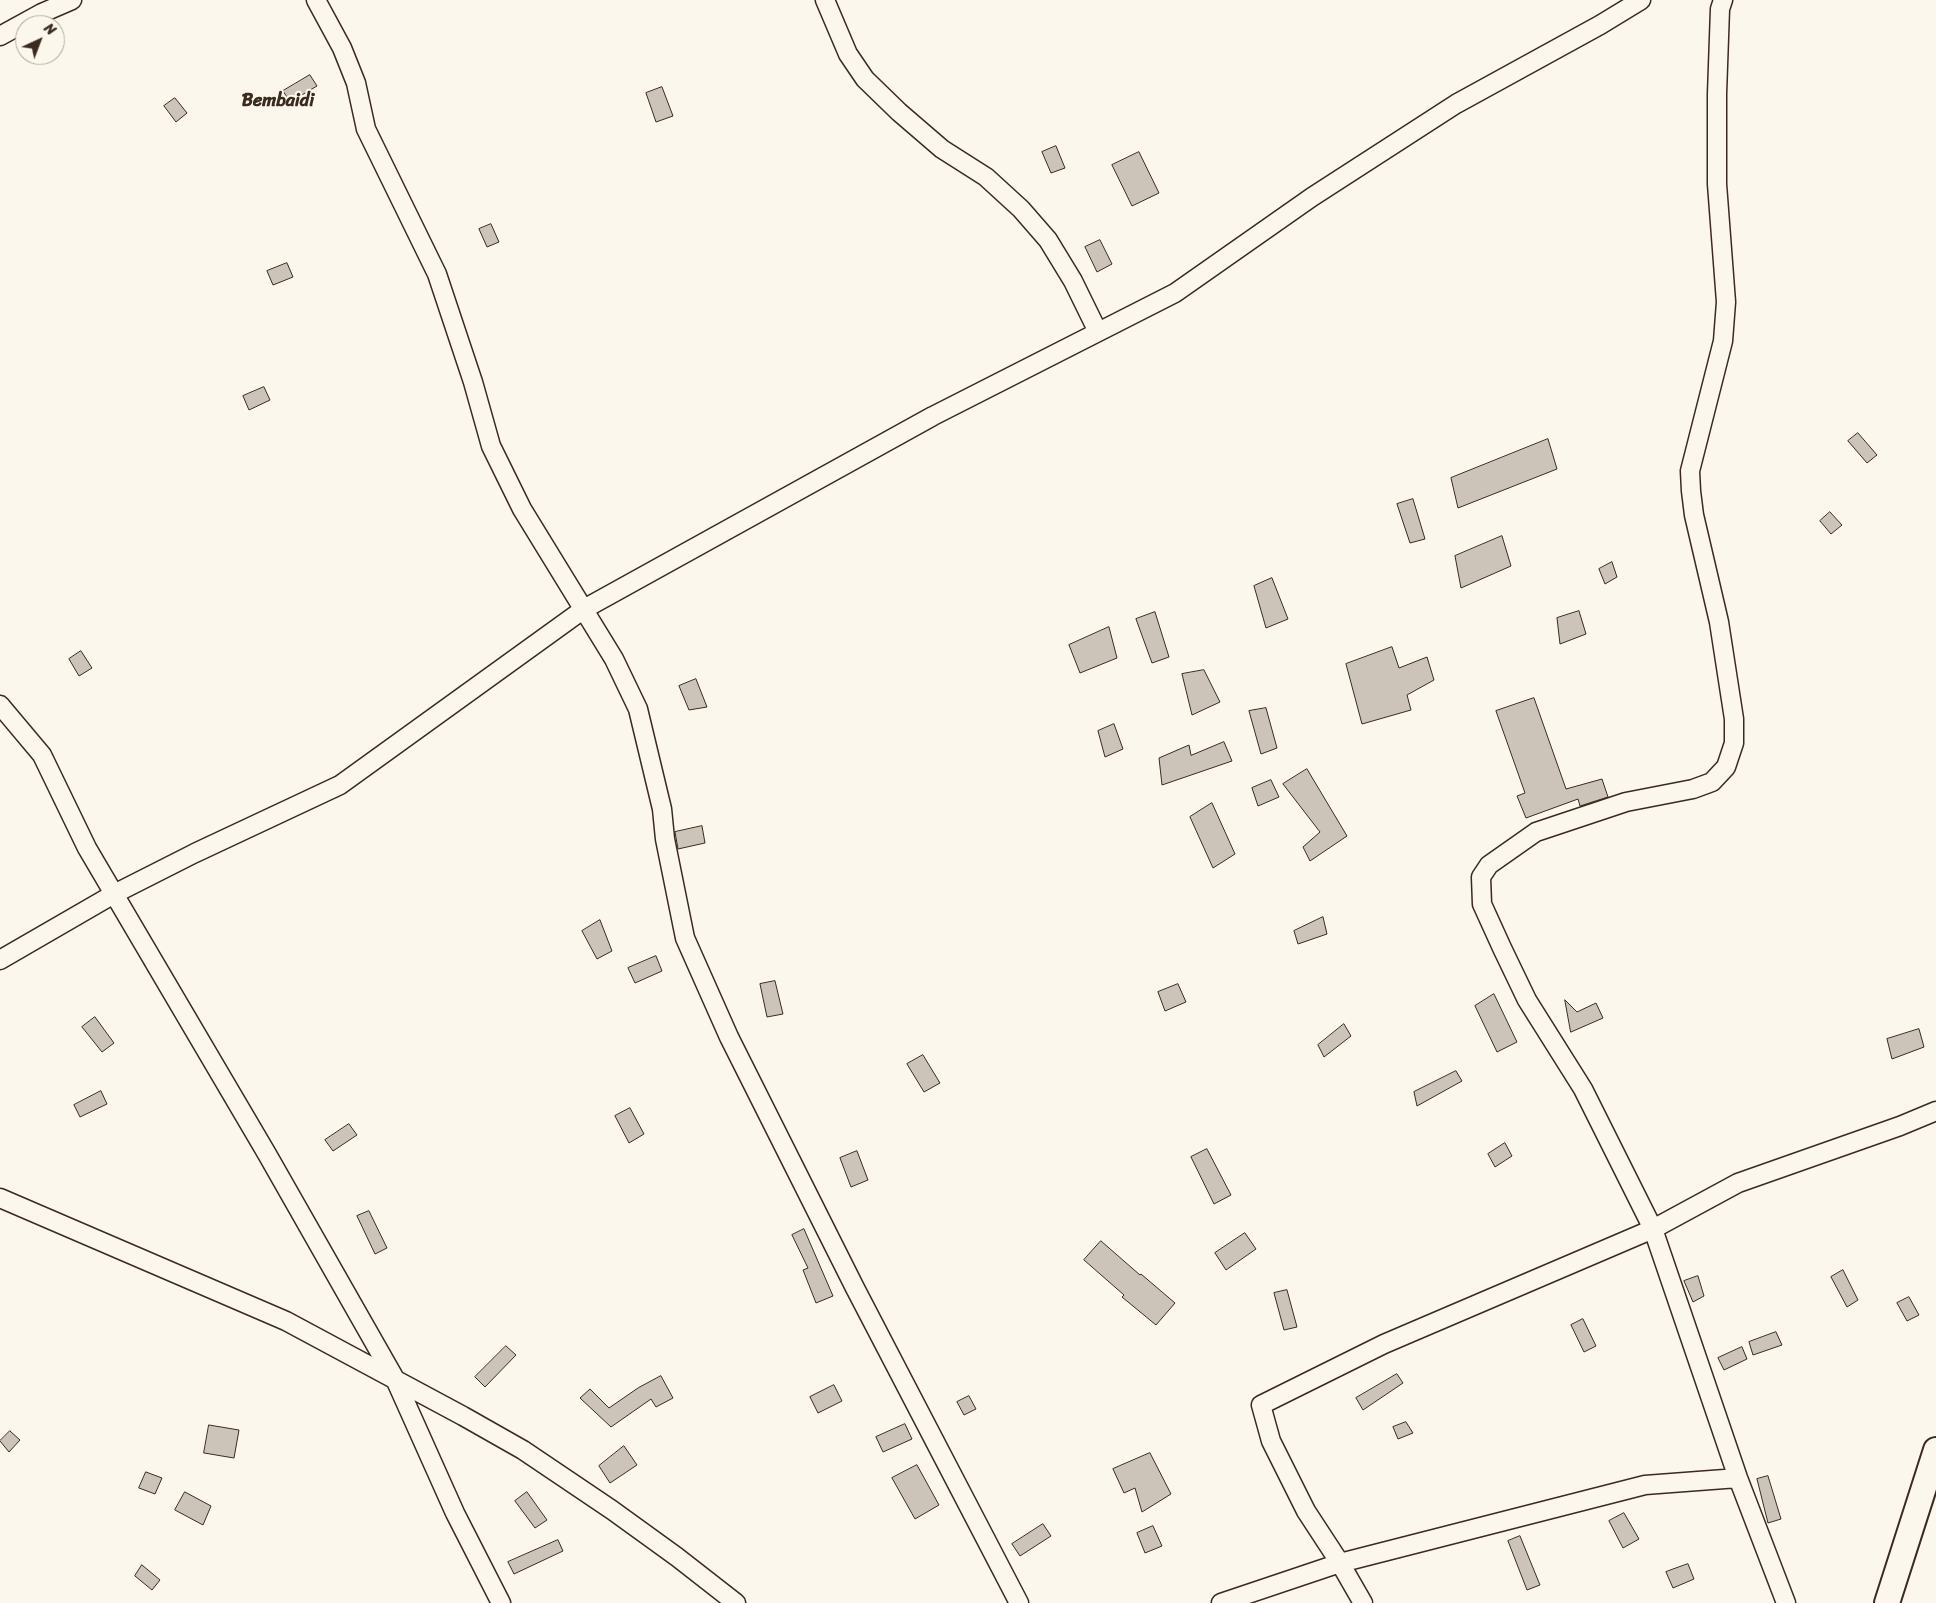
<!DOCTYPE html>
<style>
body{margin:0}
#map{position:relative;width:1936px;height:1603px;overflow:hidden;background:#fbf7ec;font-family:Sriracha,sans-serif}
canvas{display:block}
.north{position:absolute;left:15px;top:15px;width:50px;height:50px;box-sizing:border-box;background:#fbf7ec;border:1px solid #aea59a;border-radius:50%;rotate:43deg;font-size:14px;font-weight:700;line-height:20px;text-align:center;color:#3b2a1e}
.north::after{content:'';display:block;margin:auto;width:18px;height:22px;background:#3b2a1e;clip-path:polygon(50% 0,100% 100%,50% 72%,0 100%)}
</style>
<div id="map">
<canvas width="1936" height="1603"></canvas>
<div class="north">N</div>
</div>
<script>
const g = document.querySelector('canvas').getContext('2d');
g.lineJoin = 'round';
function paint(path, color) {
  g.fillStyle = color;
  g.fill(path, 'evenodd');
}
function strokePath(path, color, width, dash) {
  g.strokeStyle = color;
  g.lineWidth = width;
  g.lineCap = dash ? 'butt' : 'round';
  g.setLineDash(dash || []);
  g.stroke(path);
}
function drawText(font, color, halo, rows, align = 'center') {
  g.font = font + ' Sriracha,sans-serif';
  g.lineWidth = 4;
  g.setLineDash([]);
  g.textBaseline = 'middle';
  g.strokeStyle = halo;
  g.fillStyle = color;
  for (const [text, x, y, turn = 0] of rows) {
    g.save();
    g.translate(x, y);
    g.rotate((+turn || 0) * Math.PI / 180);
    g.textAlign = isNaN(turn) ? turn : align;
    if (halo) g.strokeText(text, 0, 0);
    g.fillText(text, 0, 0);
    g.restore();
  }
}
const building = new Path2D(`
 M310,75L317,86L290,102L283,91Z
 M662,87L673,116L656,122L646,93Z
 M175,98L187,113L176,122L164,106Z
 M1056,146L1065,168L1051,173L1042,152Z
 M1139,152L1159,193L1132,206L1112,165Z
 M491,224L499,242L487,247L479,229Z
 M1100,240L1112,264L1097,272L1085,247Z
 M287,263L293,277L273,285L267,271Z
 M264,387L270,400L249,410L243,396Z
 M1858,433L1877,455L1867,463L1848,441Z
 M1548,439L1557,469L1458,508L1451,478Z
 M1413,499L1425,539L1410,543L1397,504Z
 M1830,512L1842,525L1831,534L1820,521Z
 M1502,536L1511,566L1461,588L1455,556Z
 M1612,562L1617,577L1605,584L1599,569Z
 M1272,578L1288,619L1266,628L1254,586Z
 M1579,611L1586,634L1560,644L1557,618Z
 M1155,612L1169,657L1152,663L1136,619Z
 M1109,627L1117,658L1080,673L1069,645Z
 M1392,647L1399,668L1427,657L1434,680L1407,695L1411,710L1362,724L1346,664Z
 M81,651L92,668L79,676L69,659Z
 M1204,670L1220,702L1192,715L1182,674Z
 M696,679L707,707L689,710L679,686Z
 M1534,698L1566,789L1602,779L1608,797L1580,806L1578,799L1526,818L1517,796L1525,793L1496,711Z
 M1266,708L1277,748L1261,754L1249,711Z
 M1114,724L1123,749L1105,757L1098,731Z
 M1224,742L1232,761L1162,785L1159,758L1189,745L1191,755Z
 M1307,769L1347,836L1310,861L1303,847L1320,832L1283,784Z
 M1271,780L1279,797L1258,806L1252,788Z
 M1212,803L1235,854L1213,868L1190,817Z
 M702,826L705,843L678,849L675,832Z
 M1323,917L1327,934L1298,944L1294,931Z
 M600,920L612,951L597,959L582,931Z
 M656,956L662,971L635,983L628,968Z
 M775,981L783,1014L767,1017L760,984Z
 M1178,984L1186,1002L1165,1011L1158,992Z
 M1494,994L1517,1042L1497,1052L1475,1006Z
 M1565,1000L1577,1012L1596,1003L1603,1018L1571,1032Z
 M95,1017L114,1043L102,1052L82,1027Z
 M1344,1024L1351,1036L1324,1057L1318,1045Z
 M1919,1029L1924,1047L1892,1059L1887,1039Z
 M923,1055L940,1083L924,1092L907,1064Z
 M1456,1071L1462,1081L1417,1106L1414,1092Z
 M101,1091L107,1104L80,1117L74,1105Z
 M630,1108L644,1134L629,1143L615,1116Z
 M349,1124L357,1135L333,1151L325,1140Z
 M1505,1143L1512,1156L1495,1167L1488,1154Z
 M1207,1149L1231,1195L1214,1204L1191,1157Z
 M857,1151L868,1180L851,1187L840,1158Z
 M369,1211L387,1248L375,1254L357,1216Z
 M804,1229L833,1296L816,1303L803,1270L808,1268L792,1235Z
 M1245,1233L1256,1249L1226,1270L1215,1253Z
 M1101,1241L1140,1275L1141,1274L1175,1303L1156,1325L1122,1297L1124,1295L1084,1260Z
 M1843,1270L1858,1300L1847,1307L1831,1277Z
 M1698,1276L1704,1296L1693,1302L1684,1281Z
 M1287,1290L1297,1327L1284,1330L1274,1293Z
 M1909,1297L1919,1315L1907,1321L1897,1303Z
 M1583,1319L1596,1346L1584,1352L1571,1325Z
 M1776,1332L1782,1345L1753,1355L1749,1342Z
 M506,1346L516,1355L485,1387L475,1377Z
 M1742,1347L1747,1359L1724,1370L1718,1358Z
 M1397,1374L1403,1383L1363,1410L1356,1398Z
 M661,1376L673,1398L656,1407L651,1399L611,1427L580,1398L590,1389L609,1408L638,1388Z
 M834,1385L842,1401L818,1413L810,1397Z
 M969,1396L976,1409L964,1415L957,1402Z
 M1406,1422L1413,1433L1398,1439L1393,1427Z
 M905,1424L912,1439L883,1452L876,1437Z
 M209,1425L239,1430L234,1458L204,1453Z
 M10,1431L20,1440L9,1452L0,1441Z
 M624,1446L637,1465L610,1483L599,1466Z
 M1150,1453L1171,1494L1142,1512L1135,1488L1124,1493L1113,1469Z
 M917,1465L939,1505L915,1519L892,1478Z
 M146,1472L162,1478L155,1494L139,1488Z
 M1768,1476L1781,1519L1768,1523L1757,1479Z
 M185,1492L211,1506L203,1525L175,1510Z
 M527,1492L547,1520L535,1528L515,1501Z
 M1624,1513L1639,1539L1623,1548L1609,1521Z
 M1043,1524L1051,1536L1020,1556L1012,1544Z
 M1153,1526L1162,1546L1145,1553L1137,1533Z
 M1520,1536L1540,1585L1527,1590L1508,1541Z
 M558,1540L563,1551L514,1574L508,1562Z
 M1688,1564L1694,1579L1673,1588L1666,1572Z
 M142,1565L160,1580L152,1590L135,1576Z`);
const street = new Path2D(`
 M316,0L342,48L356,83L366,129L437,274L473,382L491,446L522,509L614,659L638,709L662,809L665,839L685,938L729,1037L855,1288L1019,1603
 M825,0L848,54L865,79L899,112L942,149L986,177L1021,209L1048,240L1073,281L1098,332
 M1723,0L1720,9L1717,94V184L1726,302L1723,341L1690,471L1691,491L1694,515L1719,622L1734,719V743L1726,767L1712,782L1693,789L1626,802L1536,832L1489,865L1481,877L1482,904L1502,948L1527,1000L1583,1089L1653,1229L1738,1183L1900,1126L1936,1111
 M0,36L42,13L72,0
 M0,705L42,755L87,848L267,1154L395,1379L455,1513L501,1603
 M0,960L114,894L195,853L340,785L584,609L933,416L1175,293L1312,197L1456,104L1600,25L1641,0
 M0,1198L286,1321L463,1416L523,1450L612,1510L677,1557L736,1603
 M1221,1603L1340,1563L1306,1511L1271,1441L1261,1405L1384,1344L1653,1229L1738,1478L1786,1603
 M1363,1603L1340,1563L1645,1485L1738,1478`);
const secondary = new Path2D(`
 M1887,1603L1936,1450`);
const quarterNames = [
 ["Bembaidi",278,101]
];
paint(building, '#ccc4b9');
strokePath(building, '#3b2a1e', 1);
strokePath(street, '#3b2a1e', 21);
strokePath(secondary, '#3b2a1e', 28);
strokePath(street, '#fbf7ec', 18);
strokePath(secondary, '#fbf7ec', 24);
drawText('bold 18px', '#3b2a1e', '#fbf7ec', quarterNames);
</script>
